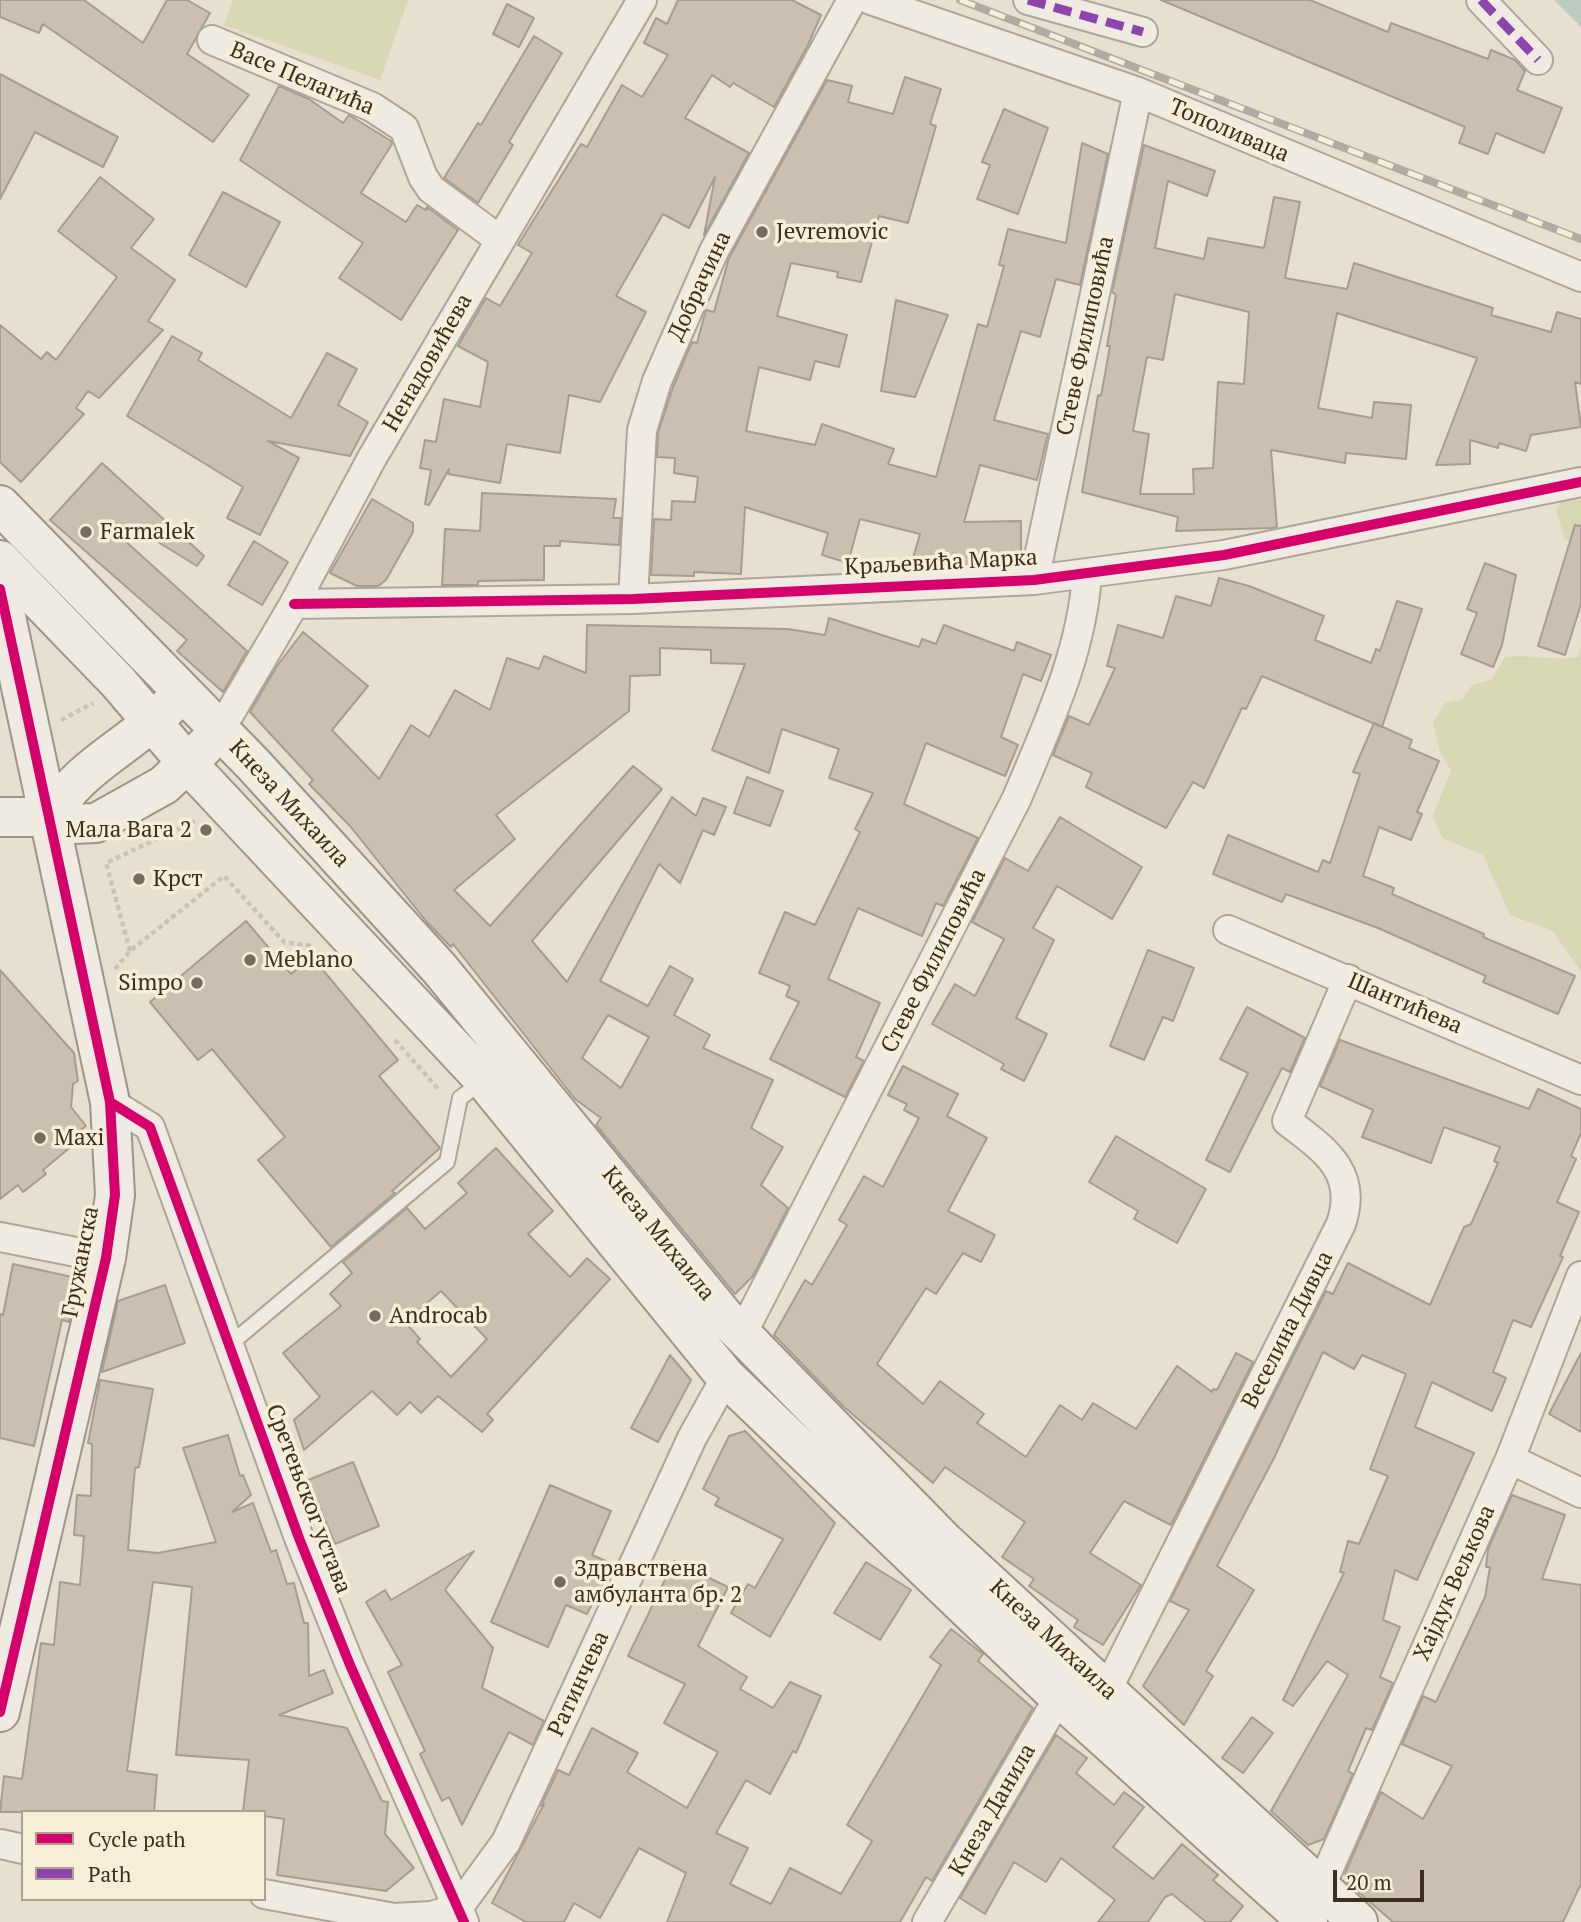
<!DOCTYPE html>
<meta charset="utf-8">
<style>
body{margin:0}
#map{position:relative;width:1581px;height:1922px;overflow:hidden;background:#e7e0d1;font-family:"PT Serif",serif}
canvas{display:block}
.legend{position:absolute;left:21px;top:1810px;width:245px;height:91px;box-sizing:border-box;background:#f7eed8;border:2px solid #ada18e;margin:0;padding:9px 12px;list-style:none;font-size:21px;color:#3d2e20}
.legend li{display:flex;align-items:center;gap:14px;height:35px}
.legend b{width:35px;border:2px solid #ada18e}
.scale{position:absolute;left:1333px;top:1870px;width:91px;height:32px;box-sizing:border-box;border:4px solid #3d2e20;border-top:0;padding-left:9px;font-size:21px;line-height:24px;white-space:nowrap;color:#3d2e20;-webkit-text-stroke:5px #f7eed8;paint-order:stroke}
</style>
<div id="map">
<canvas width="1581" height="1922"></canvas>
<ul class="legend">
<li><b style="height:9px;background:#d6006c"></b>Cycle path</li>
<li><b style="height:9px;background:#8e44ad"></b>Path</li>
</ul>
<div class="scale">20 m</div>
</div>
<script>
const g = document.querySelector('canvas').getContext('2d');
g.lineJoin = 'round';
function paint(path, color) {
  g.fillStyle = color;
  g.fill(path, 'evenodd');
}
function strokePath(path, color, width, dash) {
  g.strokeStyle = color;
  g.lineWidth = width;
  g.lineCap = dash ? 'butt' : 'round';
  g.setLineDash(dash || []);
  g.stroke(path);
}
function drawText(font, color, halo, rows, align = 'center') {
  g.font = font + ' "PT Serif",serif';
  g.lineWidth = 7;
  g.setLineDash([]);
  g.textBaseline = 'middle';
  g.strokeStyle = halo;
  g.fillStyle = color;
  for (const [text, x, y, turn = 0] of rows) {
    g.save();
    g.translate(x, y);
    g.rotate((+turn || 0) * Math.PI / 180);
    g.textAlign = isNaN(turn) ? turn : align;
    if (halo) g.strokeText(text, 0, 0);
    g.fillText(text, 0, 0);
    g.restore();
  }
}
const green = new Path2D(`
 M233,0H408L380,80L224,25Z
 M1581,498V546L1565,540L1556,510L1562,499Z
 M1581,647V972L1553,931L1510,915L1483,855L1442,838L1433,816L1451,770L1440,752L1433,723L1445,703L1462,699L1472,685L1491,680L1505,657C1530,654 1553,661 1578,657Z`);
const water = new Path2D(`
 M1554,0H1581V27Z`);
const building = new Path2D(`
 M0,0H84L143,43L167,0H187L210,13L187,54L249,95L213,142L43,24L39,33L0,17Z
 M678,0H792L821,15L808,45L774,107L733,83L730,87L712,75L685,118L749,153L704,235L715,177L689,228L663,214L616,296L646,312L600,402L569,395L560,453L507,444L500,483L448,474L449,469L429,505L425,504L431,470L420,468L425,440L436,442L444,399L480,407L488,362L458,346L486,298L500,306L532,253L518,245L581,144L587,147L622,85L642,97L668,55L644,43L656,18L667,24Z
 M1161,0H1310L1388,32L1391,23L1488,59L1491,50L1515,60L1525,71L1517,90L1562,108L1544,153L1496,133L1488,154L1459,143L1465,127Z
 M507,4L534,18L519,47L493,34Z
 M534,36L562,53L509,142L513,145L478,203L444,178L478,123L481,125Z
 M0,74L118,137L103,167L35,132L0,199Z
 M905,77L941,89L930,124L936,126L908,223L879,216L861,282L837,277L838,272L791,263L777,316L847,335L839,367L815,361L810,380L759,367L746,431L815,445L822,424L894,449L888,464L936,477L978,324L987,327L1004,266L999,265L1008,229L1066,243L1082,143L1108,154L1080,285L1056,279L1040,337L1021,331L994,420L1048,434L1037,480L980,465L964,522L1021,521V563L910,568L920,534L860,519L848,563L822,555L828,533L745,507L741,574L694,572V576L651,575L654,519L671,520L672,501L695,502L698,477L674,473L675,458L657,457L658,433L673,387L692,342L697,343L706,310L714,312L729,258L827,80L852,86L848,102L893,114Z
 M279,86L309,99L343,123L349,115L391,141L392,144L361,193L406,222L417,205L426,210L427,207L458,230L401,320L339,278L363,243L240,160Z
 M1004,109L1048,128L1018,214L977,199L990,165L982,162Z
 M1144,145L1215,171L1207,196L1168,181L1155,248L1204,259L1208,238L1264,248L1274,197L1300,202L1285,278L1347,289L1354,263L1493,308L1491,315L1551,332L1557,312L1581,319V384L1575,382L1581,427L1531,435L1526,451L1499,443L1498,448L1470,440V464L1436,465L1477,358L1337,313L1318,408L1372,418L1374,402L1411,405L1406,459L1346,453L1345,463L1271,450L1277,527L1272,528L1176,531L1178,517L1082,492L1098,395L1101,396L1110,346H1107L1116,295L1112,292ZM1175,294L1249,312L1244,384L1218,382L1213,468L1193,469L1194,494H1140L1149,434L1133,431L1147,357L1163,360Z
 M100,177L154,219L131,248L175,280L148,321L163,330L99,398L88,391L76,408L84,414L21,482L0,462V325L41,359L47,352L56,360L117,277L58,231Z
 M223,192L280,222L246,287L189,255Z
 M896,300L948,315L915,397L881,391Z
 M172,336L202,353L198,360L291,418L327,353L357,369L338,405L368,422L350,456L268,441L299,458L260,535L227,518L243,487L127,416Z
 M102,463L204,556L197,566L132,526L123,539L247,651L223,692L177,651L187,640L50,520Z
 M482,493L616,499L613,518H621L619,545L560,541V546H544V580L478,581V585H442L445,529L480,531Z
 M372,499L413,523V532L386,580L378,586H357L330,573Z
 M1575,525L1581,526V604L1565,655L1538,646Z
 M254,541L288,562L262,605L228,585Z
 M1485,563L1516,575L1502,645L1493,667L1461,654L1477,613L1467,609Z
 M1219,578L1249,586L1324,616L1315,640L1371,663L1376,649L1380,651L1397,601L1422,609L1382,727L1262,676L1246,709L1242,708L1204,788L1193,782L1166,828L1086,787L1092,773L1053,755L1069,716L1089,725L1115,668L1107,666L1118,625L1163,638L1176,596L1211,606Z
 M829,618L919,647L922,639L936,644L944,625L1014,651L1017,642L1051,655L1041,681L1023,674L1001,737L1018,745L1005,776L926,743L904,804L978,838L943,906L936,903L922,936L858,908L828,979L880,1003L856,1057L864,1061L845,1097L770,1059L799,1002L786,996L790,986L759,973L785,912L815,925L860,832L855,829L873,793L829,778L839,749L782,729L769,773L712,750L745,664L711,663V650L660,648V675L630,676L629,711L496,815L515,839L454,890L490,926L633,766L662,789L532,941L567,982L672,797L696,816L703,798L726,807L714,835L703,830L680,883L659,864L600,981L648,1006L670,966L693,979L674,1015L710,1035L703,1048L773,1080L751,1128L783,1147L761,1185L788,1208L753,1276L735,1294L596,1125L601,1118L575,1099L453,944L451,947L426,921L350,826L309,784L313,780L250,712L277,666L303,632L368,686L332,730L379,779L411,725L429,737L455,690L490,710L507,658L539,669L544,656L586,673L587,625L788,629L825,635ZM608,1015L649,1037L621,1088L582,1058Z
 M1374,723L1412,740L1409,748L1439,761L1417,812L1422,814L1411,840L1379,827L1363,876L1394,888L1392,894L1484,934L1483,937L1575,976L1558,1014L1483,982L1486,976L1378,928L1286,894L1282,902L1213,874L1228,835L1318,872L1323,860L1330,863L1360,774L1353,772Z
 M747,777L783,791L770,826L734,813Z
 M1060,817L1142,867L1112,919L1057,886L1033,928L1054,940L1016,1018L1047,1034L1024,1081L1001,1069L1004,1064L932,1024L955,984L975,996L1004,939L972,922L1005,858L1028,871Z
 M246,921L291,974L312,957L398,1060L379,1076L440,1148L392,1191L395,1193L331,1247L258,1160L285,1137L212,1049L198,1060L150,1002Z
 M1148,950L1194,968L1173,1021L1163,1017L1144,1060L1110,1046Z
 M0,970L74,1053L78,1081L73,1084L71,1107L86,1126L69,1139L73,1145L43,1170L46,1174L23,1192L18,1185L0,1199Z
 M1247,1007L1305,1038L1290,1072L1282,1068L1230,1172L1206,1160L1248,1073L1220,1059Z
 M1340,1040L1529,1109L1538,1089L1581,1109V1133L1571,1156L1576,1159L1557,1202L1579,1212L1560,1256L1563,1257L1531,1327L1513,1320L1493,1372L1506,1378L1492,1411L1432,1382L1415,1427L1474,1453L1417,1580L1395,1570L1383,1620L1400,1627L1380,1677L1393,1683L1372,1730L1366,1728L1348,1771L1353,1774L1324,1839L1308,1845L1271,1811L1348,1675L1327,1661L1293,1706L1283,1700L1344,1573L1340,1572L1348,1541L1359,1544L1388,1476L1370,1469L1406,1374L1362,1355L1354,1369L1323,1352L1274,1458L1217,1566L1254,1590L1206,1671L1213,1676L1184,1725L1143,1686L1189,1610L1170,1601L1326,1291L1333,1294L1348,1263L1430,1305L1464,1227L1471,1224L1498,1163L1494,1161L1500,1147L1444,1127L1431,1163L1362,1137L1373,1110L1320,1086Z
 M903,1066L958,1094L947,1116L987,1138L948,1211L995,1235L981,1262L963,1253L936,1294L926,1288L877,1364L923,1404L940,1381L984,1414L977,1423L1026,1457L1060,1405L1082,1420L1093,1403L1136,1429L1177,1366L1212,1392L1213,1389L1217,1390L1236,1353L1253,1362L1171,1525L1124,1501L1090,1553L1141,1585L1103,1645L1074,1627L1078,1620L1029,1586L1034,1579L1002,1557L1025,1522L945,1467L933,1483L843,1406L774,1335L805,1280L812,1285L847,1225L839,1220L864,1176L883,1187L919,1118L904,1110L907,1104L888,1095Z
 M1116,1136L1206,1189L1177,1243L1134,1219L1138,1211L1089,1182Z
 M496,1148L553,1211L528,1234L570,1277L587,1258L610,1279L487,1414L493,1420L482,1432L438,1396L421,1413L410,1402L397,1415L372,1391L304,1450L294,1420L320,1397L283,1353L341,1306L330,1294L352,1273L343,1262L407,1208L425,1229L467,1193L458,1183ZM441,1291L487,1339L451,1377L417,1342L420,1339L405,1322Z
 M13,1264L72,1277L68,1295L75,1296L69,1322L62,1320L34,1446L0,1438V1314L3,1315Z
 M165,1285L185,1343L102,1372L118,1301Z
 M1581,1353V1432L1549,1414Z
 M670,1355L691,1380L658,1442L631,1428Z
 M100,1380L153,1389L139,1467L135,1468L128,1550L158,1553L216,1542L183,1448L228,1435L240,1476L243,1475L251,1495L232,1512L253,1503L271,1552L276,1550L287,1584L294,1583L304,1623H308L309,1676L324,1670L333,1693L279,1715L347,1728L382,1801L388,1802L385,1834L414,1868L386,1891L277,1875L284,1819L264,1816V1812H243L249,1760L176,1755L192,1587L153,1582L127,1771L157,1775L154,1812H0L4,1776L22,1779L41,1643L54,1645L60,1582L80,1585L84,1536L74,1535L77,1495L91,1496L92,1444L88,1443Z
 M745,1431L835,1523L770,1637L731,1613L748,1584L755,1588L783,1539L715,1505L719,1498L703,1489L729,1436Z
 M353,1462L379,1526L335,1544L308,1480Z
 M550,1485L611,1511L592,1555L615,1565L599,1600L595,1598L587,1614L566,1605L548,1647L491,1622Z
 M1512,1495L1565,1515L1542,1579L1581,1585V1884L1563,1922H1393L1348,1883L1345,1873L1381,1792L1423,1819L1452,1766L1402,1744L1423,1696L1436,1702L1485,1597L1490,1567H1486L1488,1549Z
 M474,1551L445,1590L493,1648L482,1688L544,1721L533,1745L509,1732L462,1825L449,1797L442,1801L420,1754L425,1751L388,1672L402,1665L366,1602L385,1590L391,1600Z
 M674,1561L728,1587L698,1646L747,1677L740,1689L773,1708L790,1682L821,1696L796,1753L793,1751L770,1794L746,1780L716,1833L748,1848L730,1884L771,1904L790,1868L841,1894L872,1841L847,1825L941,1665L930,1657L951,1629L983,1654L978,1661L1033,1708L932,1881L926,1877L900,1922H667L686,1873L639,1848L600,1918L574,1903L564,1922H526L492,1903L544,1804L541,1806L558,1770L569,1775L592,1728L638,1753L627,1772L687,1808L718,1752L664,1723L685,1684L628,1656Z
 M866,1562L911,1590L880,1640L834,1613Z
 M1252,1717L1273,1733L1243,1773L1222,1758Z
 M1056,1735L1087,1758L1076,1773L1114,1805L1124,1792L1144,1807L1113,1847L1153,1879L1182,1844L1218,1875L1213,1880L1243,1906L1230,1922H1206L1172,1894L1165,1897L1148,1922H1098L1115,1900L1061,1858L1046,1882L1014,1862L985,1914L960,1898Z`);
const path = new Path2D(`
 M61,720L93,703
 M130,951L106,863L195,821
 M115,969L130,951L224,876L284,942L312,946
 M395,1040L440,1091`);
const lane = new Path2D(`
 M228,1346L447,1162L460,1098L483,1081`);
const street = new Path2D(`
 M871,0L1138,92L1581,277
 M1028,0L1143,32
 M1481,0L1538,60
 M212,40L372,107L404,128L423,177L431,189L500,240
 M1034,580L1138,92
 M633,599L642,430L657,381L714,251L852,0
 M294,604L633,599L1034,580L1224,555L1581,482
 M220,730L294,604L372,458L642,0
 M1228,930L1581,1080
 M110,1102L150,1127L299,1538L350,1665L464,1922
 M0,1237L106,1258
 M742,1334L1017,798C1047,726 1082,653 1087,574
 M1510,1459L1581,1493
 M1107,1690L1341,1224C1359,1171 1323,1149 1287,1121L1348,979
 M0,1844L23,1849
 M1321,1886L1510,1459L1581,1276
 M264,1894L394,1918L432,1916L458,1908
 M455,1922L458,1908L506,1842L692,1438L726,1377
 M927,1922L1059,1697`);
const secondary = new Path2D(`
 M0,505L253,764L439,968L724,1316L944,1541L1358,1922
 M0,560L118,682L188,764L484,1080L726,1377L1059,1697L1308,1922
 M0,589L110,1102L115,1195L106,1258L0,1712
 M0,817H50L73,824L96,823L164,785L205,746
 M50,817C77,767 131,746 169,706`);
const rail = new Path2D(`
 M960,0L1581,239`);
const quiet = new Path2D(`
 M1028,0L1143,32
 M1481,0L1538,60`);
const cycleway = new Path2D(`
 M0,589L110,1102L115,1195L106,1258L0,1712
 M294,604L633,599L1034,580L1224,555L1581,482
 M110,1102L150,1127L299,1538L350,1665L464,1922`);
const markers = [
 [762,232,7,"#786c5e"],
 [86,532,7,"#786c5e"],
 [206,830,7,"#786c5e"],
 [139,879,7,"#786c5e"],
 [250,960,7,"#786c5e"],
 [197,983,7,"#786c5e"],
 [40,1138,7,"#786c5e"],
 [375,1316,7,"#786c5e"],
 [560,1582,7,"#786c5e"]
];
const streetNames = [
 ["Васе Пелагића",302,79,23],
 ["Тополиваца",1229,131,23],
 ["Добрачина",700,286,-65],
 ["Стеве Филиповића",1086,336,-78],
 ["Ненадовићева",428,363,-60],
 ["Краљевића Марка",941,563,-3],
 ["Кнеза Михаила",289,804,47],
 ["Стеве Филиповића",934,961,-63],
 ["Шантићева",1405,1004,23],
 ["Кнеза Михаила",658,1234,51],
 ["Гружанска",81,1262,-79],
 ["Веселина Дивца",1288,1330,-63],
 ["Сретењског устава",308,1499,69],
 ["Хајдук Вељкова",1455,1583,-66],
 ["Кнеза Михаила",1053,1640,43],
 ["Ратинчева",579,1684,-65],
 ["Кнеза Данила",993,1810,-60]
];
const poiNames = [
 ["Jevremovic",776,232],
 ["Farmalek",100,532],
 ["Мала Вага 2",192,830,"right"],
 ["Крст",153,879],
 ["Meblano",264,960],
 ["Simpo",183,983,"right"],
 ["Maxi",54,1138],
 ["Androcab",389,1316],
 ["Здравствена",574,1569],
 ["амбуланта бр. 2",574,1595]
];
paint(green, '#d6d7b3');
paint(water, '#bcccc2');
paint(building, '#cbbfb2');
strokePath(building, '#a89c90', 2);
strokePath(lane, '#ada599', 18);
strokePath(street, '#ada599', 32);
strokePath(secondary, '#9c958a', 42);
strokePath(path, '#c8c2b9', 4.5, [5, 3.5]);
strokePath(lane, '#efebe3', 14);
strokePath(street, '#efebe3', 28);
strokePath(secondary, '#efebe3', 38);
strokePath(rail, '#afaaa2', 8);
strokePath(rail, '#f7eed8', 5, [16]);
strokePath(quiet, '#8e44ad', 9, [18, 9]);
strokePath(cycleway, '#d6006c', 10);
for (const [x, y, r, color] of markers) {
  const dot = new Path2D();
  dot.arc(x, y, r, 0, 2 * Math.PI);
  g.fillStyle = color;
  g.fill(dot);
  strokePath(dot, '#f7eed8', 2.5);
}
drawText('23px', '#3d2e20', '#f7eed8', streetNames);
drawText('23px', '#3d2e20', '#f7eed8', poiNames, 'left');
</script>
